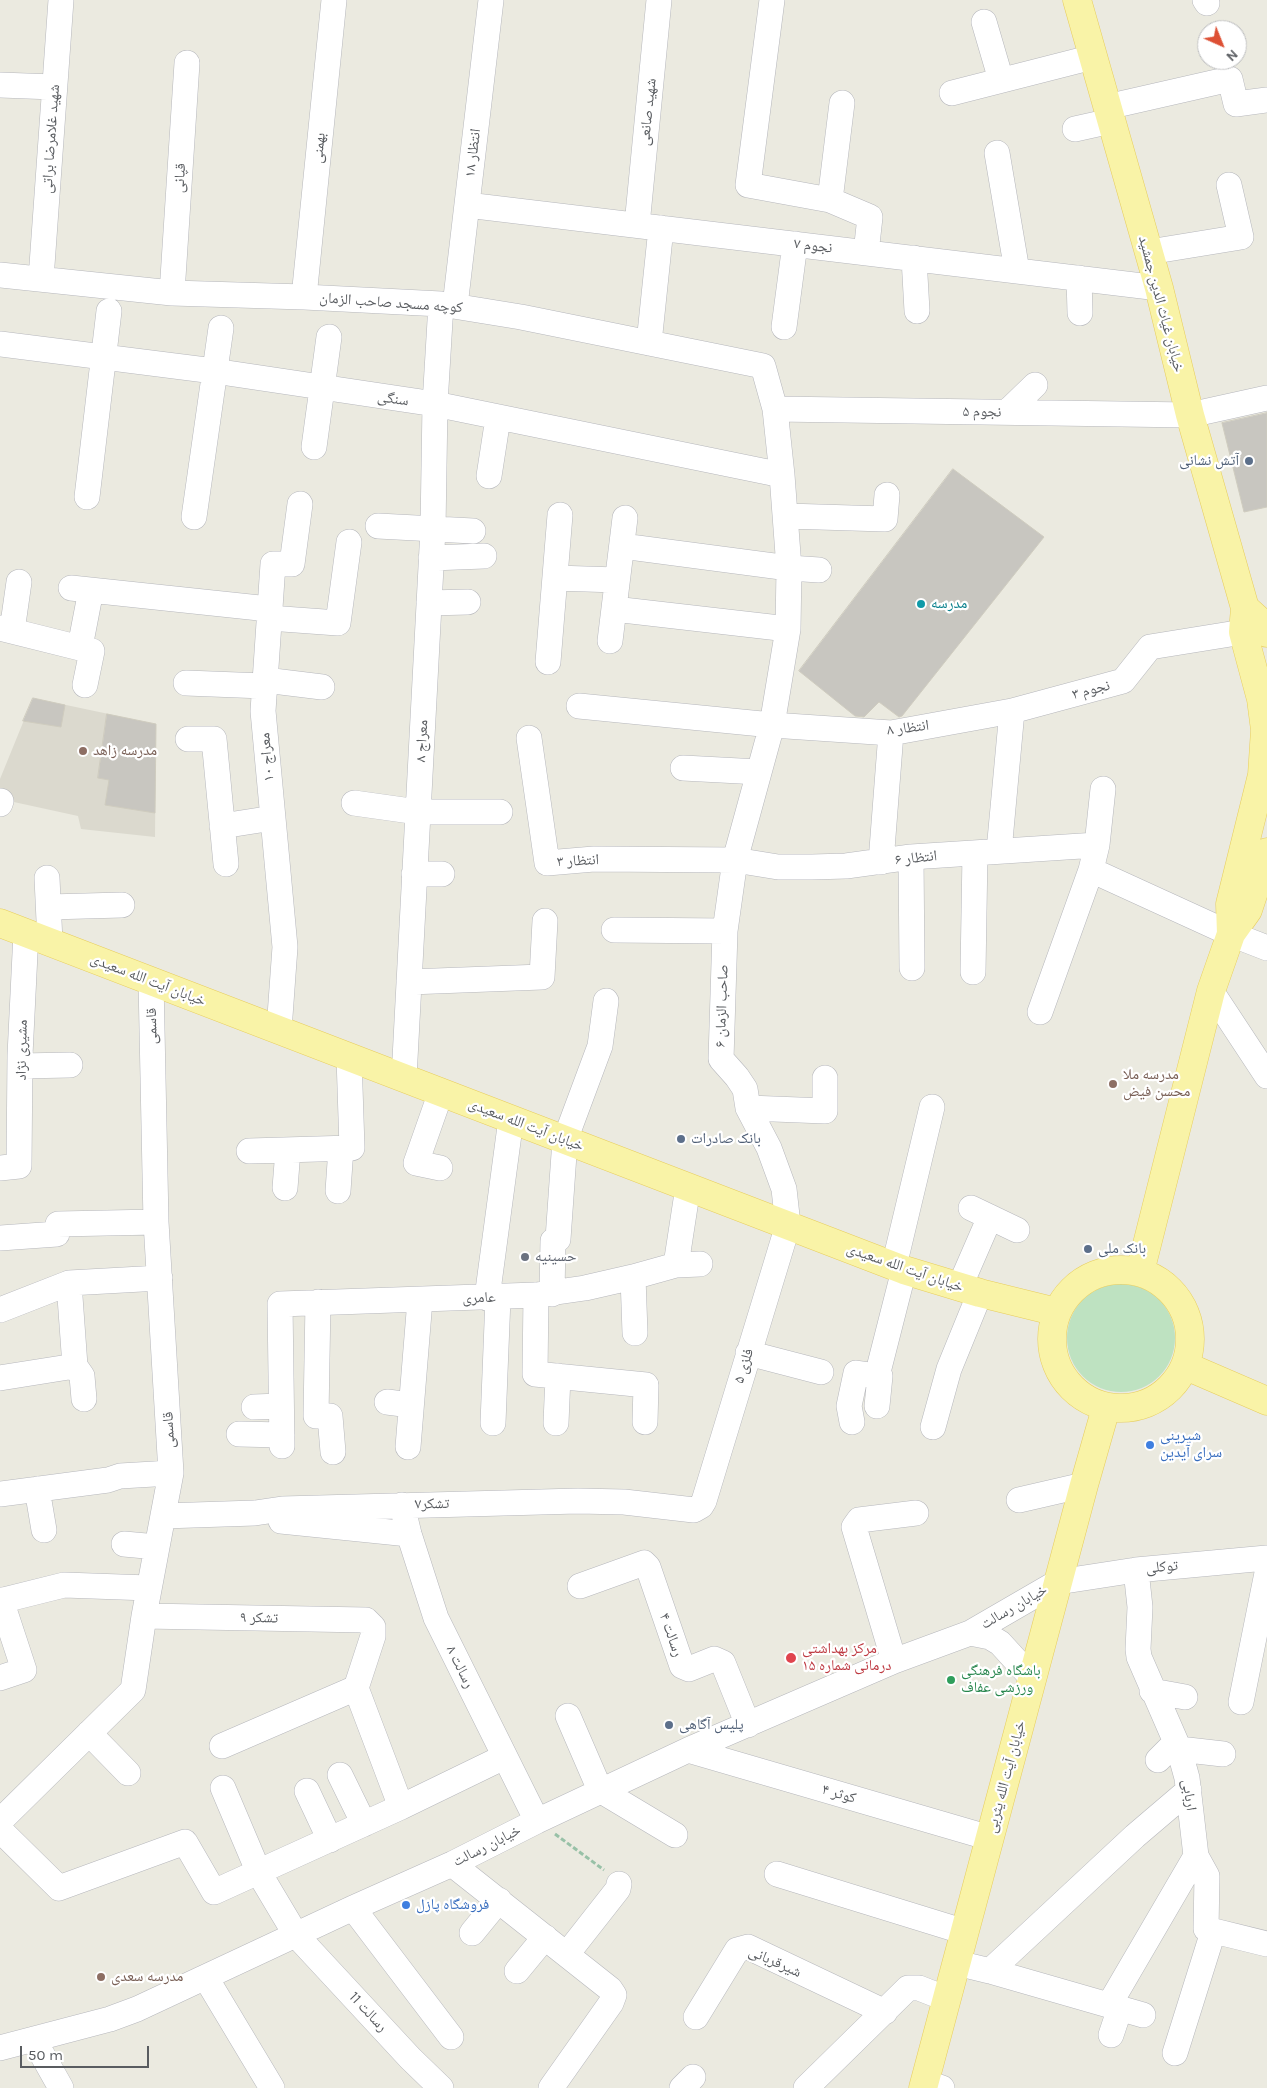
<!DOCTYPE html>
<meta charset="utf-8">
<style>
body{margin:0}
#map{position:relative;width:1267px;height:2088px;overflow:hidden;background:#ebeae0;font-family:Karla,sans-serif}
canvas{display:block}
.north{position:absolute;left:1197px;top:20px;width:50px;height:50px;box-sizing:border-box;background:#fff;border:1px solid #bdbebf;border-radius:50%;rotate:136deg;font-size:14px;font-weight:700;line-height:20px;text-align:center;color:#595c60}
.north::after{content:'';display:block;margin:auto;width:18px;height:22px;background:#dd5034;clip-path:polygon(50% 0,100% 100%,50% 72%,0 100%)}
.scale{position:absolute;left:20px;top:2046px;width:129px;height:22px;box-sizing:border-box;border:2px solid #595c60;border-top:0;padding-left:6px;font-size:15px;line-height:18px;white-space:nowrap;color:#595c60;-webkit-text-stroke:4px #fff;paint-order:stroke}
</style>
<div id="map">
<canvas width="1267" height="2088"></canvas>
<div class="north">N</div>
<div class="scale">50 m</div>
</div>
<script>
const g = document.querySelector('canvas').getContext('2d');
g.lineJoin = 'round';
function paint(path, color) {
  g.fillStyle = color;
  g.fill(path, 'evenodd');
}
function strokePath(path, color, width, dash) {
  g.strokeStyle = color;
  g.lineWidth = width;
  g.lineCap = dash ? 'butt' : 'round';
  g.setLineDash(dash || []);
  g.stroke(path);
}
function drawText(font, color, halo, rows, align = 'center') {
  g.font = font + ' Karla,"Noto Naskh Arabic",sans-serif';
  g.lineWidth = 4.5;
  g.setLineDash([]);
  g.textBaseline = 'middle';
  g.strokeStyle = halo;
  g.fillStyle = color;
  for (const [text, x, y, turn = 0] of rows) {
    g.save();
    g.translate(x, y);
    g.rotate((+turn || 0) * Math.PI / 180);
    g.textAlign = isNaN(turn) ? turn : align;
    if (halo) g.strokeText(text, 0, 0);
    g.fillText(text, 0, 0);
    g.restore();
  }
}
const education = new Path2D(`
 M33,698L156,724L155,837L81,829L78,816L0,799V779Z`);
const green = new Path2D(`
 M1067 1338a54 54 0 1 1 108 0a54 54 0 1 1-108 0Z`);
const building = new Path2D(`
 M1267,413V507L1244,512L1222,423Z
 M953,469L1044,537L902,716L899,717L879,702L864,717L855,716L799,671Z
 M33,698L65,705L61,727L23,721Z
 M107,714L156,724L155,813L105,805L109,780L98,778Z`);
const path = new Path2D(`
 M555,1834L604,1870`);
const minor = new Path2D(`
 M772,0L748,185L830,200L870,217L866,253
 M1205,0L1207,3
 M984,22L1001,80
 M0,85L54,87
 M952,93L1093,57
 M1107,107L1230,79L1236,104L1267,100
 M1075,129L1111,121
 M997,153L1017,271
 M830,200L842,103
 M467,205L1159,288
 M637,225L659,0
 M1149,252L1241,237L1229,185
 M914,258L917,311
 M0,275L172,293L304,297L441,304L521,317L763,366L775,409L782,475L789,568L788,629L772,725L735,860L725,931L721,1059L737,1077L745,1089L748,1108L769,1148L784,1189L788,1225L704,1501L701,1506L694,1510L624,1502L578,1501L282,1509L255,1513L163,1516
 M1079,278L1080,313
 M41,279L61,0
 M172,293L187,63
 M304,297L334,0
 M455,306L491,0
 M784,327L795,244
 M649,343L661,228
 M0,344L214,371L435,404L782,475
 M775,409L1190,415L1267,398
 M1007,412L1035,385
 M314,447L329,337
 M489,476L498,418
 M87,497L109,311
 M786,516L885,519L887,495
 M194,517L221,328
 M378,526L473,531
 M622,546L789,568L819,570
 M431,558L484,556
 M555,578L617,580
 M71,588L269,609
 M429,603L468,602
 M614,609L788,629
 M269,618L338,623L349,542
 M0,628L92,651L85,685
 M12,631L19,582
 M610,641L625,518
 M80,647L91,590
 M548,662L560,515
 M265,680L322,687
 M186,683L264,686
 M579,706L772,725L891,733L1012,711L1123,681L1150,647L1243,632
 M529,738L547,863L594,859L735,860L778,867H812L846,866L911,857L1097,845
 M188,739H214L226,864
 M683,768L759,772
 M1103,789L1097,845L1091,870L1231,934L1267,948
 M354,803L418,812H500
 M0,804L1,801
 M222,826L273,818
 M999,851L1012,711
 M911,857L912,968
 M881,862L891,733
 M414,874H442
 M47,878L50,942
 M49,907L122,905
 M614,930L725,931
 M973,972L975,853
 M409,982L542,977L545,921
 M1211,991L1267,1076
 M1040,1012L1091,870
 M279,1030L285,947L263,711L273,564H292L300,504
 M21,1066L70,1065
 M404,1078L433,529L435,404L441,304
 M748,1108L825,1111V1078
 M249,1151L352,1148L349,1057
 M0,1168L19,1166L20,1055L26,933
 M440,1168L416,1163L441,1092
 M285,1188L288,1150
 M338,1191L341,1148
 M971,1208L1017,1230
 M0,1238L57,1234L58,1224L156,1222
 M676,1265L688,1187
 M894,1266L932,1107
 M633,1277L635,1333
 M69,1283L75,1366L82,1376L84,1399
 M960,1286L990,1217
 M552,1294L553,1241L558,1239L565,1140L600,1046L606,1001
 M536,1295L535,1374L646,1385L645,1422
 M487,1298L511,1119
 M318,1302L316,1416H330L333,1452
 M280,1304L536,1295L585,1288L633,1277L676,1265L700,1264
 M280,1304L282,1446
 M0,1310L69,1283L160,1278
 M748,1353L821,1372
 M0,1378L75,1366
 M387,1402L411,1405
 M877,1406L880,1376H877
 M254,1407L281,1406
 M852,1422L849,1406L856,1373L877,1376L904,1270
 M493,1423L498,1298
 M556,1423L558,1376
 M933,1427L949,1369L980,1293
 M239,1434L282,1435
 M408,1447L420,1300
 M37,1489L44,1530
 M0,1494L108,1480L120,1476L171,1473
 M1019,1500L1084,1485
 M402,1505L409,1534L436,1618L537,1821
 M281,1521L409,1534
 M124,1544L157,1547
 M580,1586L644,1563L648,1567L682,1666L689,1669L714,1659L723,1663L748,1725
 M0,1601L64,1585L149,1588
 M144,1616L366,1620L373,1627V1636L356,1688L222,1746
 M970,1633L990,1637L1000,1643L1032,1678
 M894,1661L854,1527L859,1520L916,1513
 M0,1678L24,1670L1,1600
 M356,1688L401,1807
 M1152,1691L1185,1697
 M1241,1702L1267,1573
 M568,1716L600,1790L675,1835
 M89,1733L128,1773
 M1179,1749L1223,1754
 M688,1750L990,1838
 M1158,1760L1176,1742
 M340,1775L364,1824
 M223,1788L259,1873L296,1935L410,2058L441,2088
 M307,1791L330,1840
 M0,1821L133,1690L144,1616L171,1473L156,1222L151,981
 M0,1830L59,1888L185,1842L214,1892L401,1807L504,1757
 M1196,1856L1207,1876L1206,1929L1267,1944
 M452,1864L610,1989L614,1995L611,2003L551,2088
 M777,1874L965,1932
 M353,1908L451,2037
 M472,1933L499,1900
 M567,1954L618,1889L619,1884
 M957,1963L990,1971L1143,2015
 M517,1971L545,1937
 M990,1971L1135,1836L1189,1790
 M206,1978L272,2088
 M1109,2005L1196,1856L1187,1778L1179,1749L1139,1657L1138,1649L1140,1607L1136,1570
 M696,2017L737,1950L748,1947L885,2012
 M1111,2035L1120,2008
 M34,2040L61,2088
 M0,2048L110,2019L137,2009L353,1908L452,1864L537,1821L688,1750L894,1661L970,1633L1058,1582L1136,1570L1267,1558
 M1175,2053L1213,1932
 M925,2082L942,2088
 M682,2088L693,2077
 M806,2088L908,1988H919L947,1999`);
const major = new Path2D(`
 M1077,0L1159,288L1190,415L1245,608L1243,632L1261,699L1265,730L1262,775L1230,904L1231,934
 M1245,608L1265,626L1267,633
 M0,923L904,1270L980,1293L1057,1312
 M1052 1339a69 69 0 1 1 138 0a69 69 0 1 1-138 0Z
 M1140,1272L1211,991L1231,934L1248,910L1267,852
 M1186,1366L1267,1401
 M923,2088L1084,1485L1106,1408`);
const markers = [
 [1249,461,5,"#5c6f8a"],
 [921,604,5,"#0f9aa8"],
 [83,751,5,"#8d6e63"],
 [1113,1084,5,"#8d6e63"],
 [681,1139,5,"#5c6f8a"],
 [1088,1249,5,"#5c6f8a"],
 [525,1257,5,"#6b7280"],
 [1150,1445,5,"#3f7fe0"],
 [791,1658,6,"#e0444e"],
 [951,1680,5,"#2e9e5b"],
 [669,1725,5,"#5c6f8a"],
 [406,1905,5,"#3f7fe0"],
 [101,1977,5,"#8d6e63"]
];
const streetNames = [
 ["شهید صانعی",648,112,-84],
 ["شهید غلامرضا براتی",51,139,-86],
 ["بهمنی",319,148,-84],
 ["انتظار ۱۸",473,153,-83],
 ["قپانی",180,178,-86],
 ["نجوم ۷",813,246,7],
 ["کوچه مسجد صاحب الزمان",391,303,4],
 ["خیابان غیاث الدین جمشید",1161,304,75],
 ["سنگی",393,399,8],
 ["نجوم ۵",982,412,1],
 ["نجوم ۳",1091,690,-15],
 ["انتظار ۸",908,728,-7],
 ["معراج ۸",422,741,-87],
 ["معراج ۱۰",267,757,-95],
 ["انتظار ۶",916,858,-6],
 ["انتظار ۳",578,861,-3],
 ["خیابان آیت الله سعیدی",148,980,21],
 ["صاحب الزمان ۶",722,1006,-88],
 ["قاسمی",152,1026,-91],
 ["مشیری نژاد",22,1050,-89],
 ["خیابان آیت الله سعیدی",526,1125,21],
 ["خیابان آیت الله سعیدی",905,1268,19],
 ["عامری",479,1298,-2],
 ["فلزی ۵",744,1366,-73],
 ["قاسمی",169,1430,-93],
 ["تشکر۷",432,1504,-1],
 ["توکلی",1162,1567,-5],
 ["خیابان رسالت",1014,1607,-30],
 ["تشکر ۹",259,1618,1],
 ["رسالت ۴",671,1635,71],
 ["رسالت ۸",460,1667,64],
 ["خیابان آیت الله یثربی",1006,1777,-75],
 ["کوثر ۴",839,1794,16],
 ["اربابی",1189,1795,82],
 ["خیابان رسالت",487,1846,-27],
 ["شیرقربانی",775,1962,24],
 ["رسالت 11",368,2012,47]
];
const serviceNames = [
 ["آتش نشانی",1239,461,"right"],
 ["بانک صادرات",691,1139],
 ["بانک ملی",1098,1249],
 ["پلیس آگاهی",679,1725]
];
const cultureNames = [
 ["مدرسه",931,604]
];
const educationNames = [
 ["مدرسه زاهد",93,751],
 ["مدرسه ملا",1123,1075],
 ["محسن فیض",1123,1092],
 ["مدرسه سعدی",111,1977]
];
const worshipNames = [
 ["حسینیه",535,1257]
];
const shopNames = [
 ["شیرینی",1160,1436],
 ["سرای آیدین",1160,1453],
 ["فروشگاه پازل",416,1905]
];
const healthNames = [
 ["مرکز بهداشتی",802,1649],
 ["درمانی شماره ۱۵",802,1666]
];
const leisureNames = [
 ["باشگاه فرهنگی",961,1671],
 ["ورزشی عفاف",961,1688]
];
paint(education, '#dbd9ce');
paint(green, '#bee2c1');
paint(building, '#c8c6c0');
strokePath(building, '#cfccbf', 1);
strokePath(minor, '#b6b7bc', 26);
strokePath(major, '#e7cd5d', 29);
strokePath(path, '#98c1a7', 3, [5, 2.5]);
strokePath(minor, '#fff', 25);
strokePath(major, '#f9f3a7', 28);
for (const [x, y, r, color] of markers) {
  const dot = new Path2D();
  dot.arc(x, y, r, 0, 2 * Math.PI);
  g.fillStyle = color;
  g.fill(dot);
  strokePath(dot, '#fff', 2);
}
drawText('15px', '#595c60', '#fff', streetNames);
drawText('15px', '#4e5e75', '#fff', serviceNames, 'left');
drawText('15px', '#0d838f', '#fff', cultureNames, 'left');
drawText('15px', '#785e54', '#fff', educationNames, 'left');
drawText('15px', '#5b616d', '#fff', worshipNames, 'left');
drawText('15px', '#366cbe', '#fff', shopNames, 'left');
drawText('15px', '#be3a42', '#fff', healthNames, 'left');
drawText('15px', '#27864d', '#fff', leisureNames, 'left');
</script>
